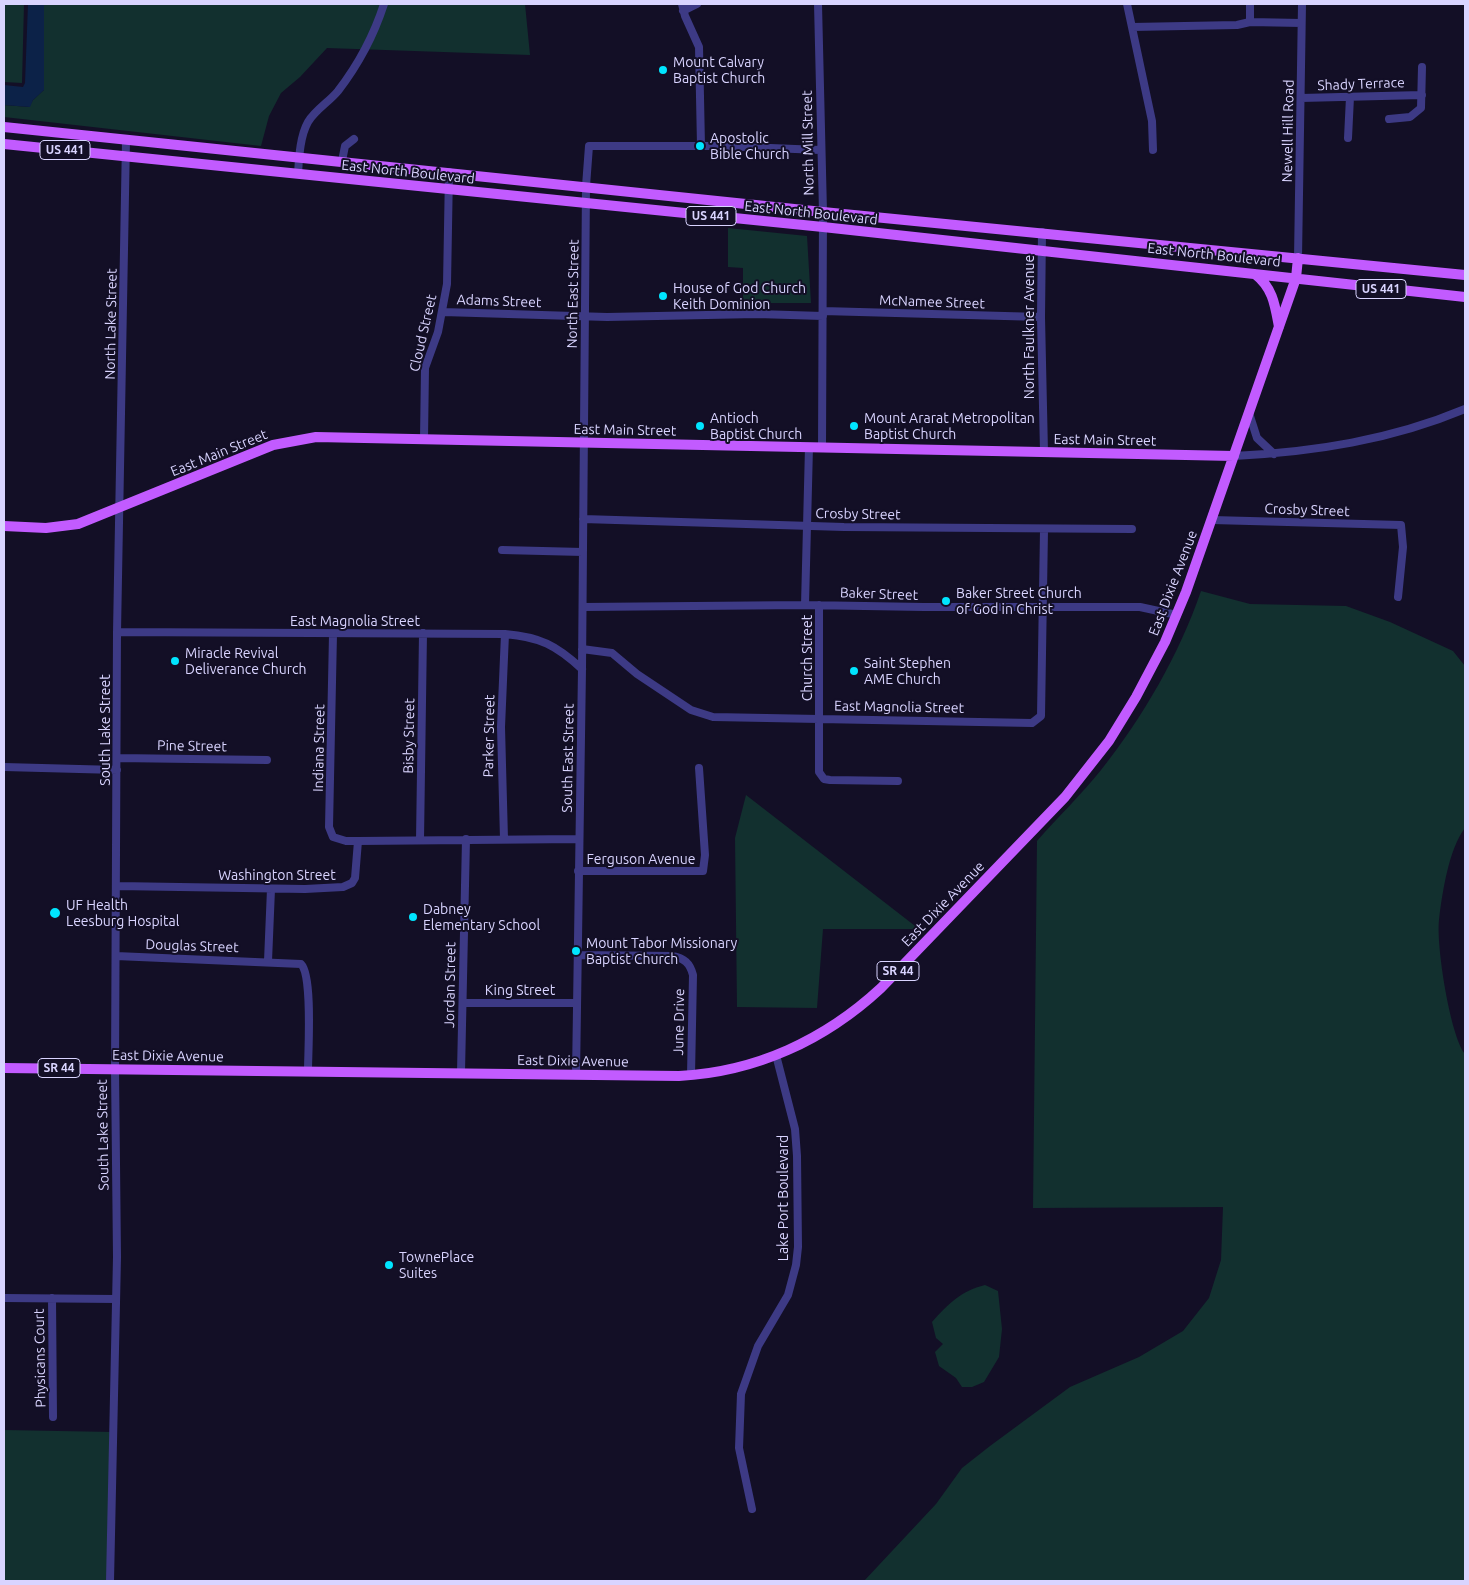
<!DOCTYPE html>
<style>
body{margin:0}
#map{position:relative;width:1469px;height:1585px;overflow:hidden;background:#130f26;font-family:Ubuntu,sans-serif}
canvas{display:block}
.frame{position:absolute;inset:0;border:5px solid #d9d4ff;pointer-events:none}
</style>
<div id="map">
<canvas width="1469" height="1585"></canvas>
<div class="frame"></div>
</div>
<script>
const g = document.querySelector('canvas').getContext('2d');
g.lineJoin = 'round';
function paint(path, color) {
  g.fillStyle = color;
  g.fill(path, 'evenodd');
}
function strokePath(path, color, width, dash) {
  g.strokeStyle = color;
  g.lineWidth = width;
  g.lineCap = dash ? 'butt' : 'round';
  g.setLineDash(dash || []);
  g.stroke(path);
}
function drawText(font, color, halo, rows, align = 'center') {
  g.font = font + ' Ubuntu,sans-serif';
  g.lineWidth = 4;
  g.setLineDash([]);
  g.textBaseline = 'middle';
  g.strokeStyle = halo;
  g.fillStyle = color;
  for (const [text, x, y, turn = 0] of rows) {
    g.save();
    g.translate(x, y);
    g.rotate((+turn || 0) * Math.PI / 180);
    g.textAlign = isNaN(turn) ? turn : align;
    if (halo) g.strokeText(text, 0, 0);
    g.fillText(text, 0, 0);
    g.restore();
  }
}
const green = new Path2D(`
 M4,4H24L22,83L4,82Z
 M44,4H525L530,55L327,48L300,77L281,93L269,116L261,146L4,117V105L29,107L33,100L44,90Z
 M728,228L807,236L811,303H743V268L728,267Z
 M1201,591L1250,604L1346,606L1390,622L1453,651L1465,666V828C1449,848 1442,894 1439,920C1436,945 1450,1035 1465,1054V1581H864L936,1504L962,1468L990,1446L1070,1387L1139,1357L1183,1331L1209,1298L1221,1260L1223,1207L1033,1208L1037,841C1058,817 1081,795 1101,770C1143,717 1179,655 1201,591Z
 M746,795L919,929H823L817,1008L737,1007L735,838Z
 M985,1285L998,1291L1002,1329L999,1357L984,1382L972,1387H962L956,1378L939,1366L935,1352L943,1344L936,1338L932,1322C948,1304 961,1291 985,1285Z
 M4,1430L113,1432L110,1581H4Z`);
const water = new Path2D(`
 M28,4H44V90L33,100L30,107L4,105V85L23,87L25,83Z`);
const minor = new Path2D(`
 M682,4L685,16L699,47L701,146
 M818,4L823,212L822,447
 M1127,4L1152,121L1153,150
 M683,11L697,4
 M1250,22V4
 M1132,27L1237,25L1250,22L1301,23
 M1301,98L1422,95
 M1389,119L1410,117L1421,108L1422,67
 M1348,138L1350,97
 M342,161L345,146L354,139
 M298,174C299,158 300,136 308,122C315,110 329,102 338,91C358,65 374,35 384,4
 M1042,232L1041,317L1044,452
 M1298,258L1302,4
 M823,311L1041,317
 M443,312L607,317L757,314L823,316
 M1249,413L1257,438L1274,454
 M424,439L425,368L438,332L447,284L449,172
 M1234,456C1314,452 1391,440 1465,409
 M583,519L844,527L1132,529
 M1212,520L1401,525L1403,547L1398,597
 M502,550L583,552
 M805,605L809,447
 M819,605V772L824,779L830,780L898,781
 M583,607L805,605L924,607H1140L1177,615
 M117,632L505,634C540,637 556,645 582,669
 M333,634L329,827L333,837L346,841H358L579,839
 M582,649L612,653L637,674L691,710L713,717L1032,723L1041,716L1044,530
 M117,758L267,760
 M4,767L117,770
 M504,839L501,727L505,634
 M420,840L423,633
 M578,871H703L705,855L699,768
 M117,886L305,889L343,887L352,883L355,878L358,841
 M578,955L672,956C684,958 690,963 693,975L691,1075
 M116,956L301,964C313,976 308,1051 308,1071
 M268,961L271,889
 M463,1003H577
 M461,1072L466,839
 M576,1075L582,669L586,186L589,146H721L820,150
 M4,1298L116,1299
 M52,1298L53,1417
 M752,1509L739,1448L741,1394L758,1346L788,1295L796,1265L798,1247L797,1156L795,1129L776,1055
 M110,1581L117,1257L115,1069L117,632L126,140`);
const major = new Path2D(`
 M4,127L823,212L1465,275
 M4,144L823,227L1465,297
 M1255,274C1273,288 1275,305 1279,327
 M4,526L46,528L78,524L273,445L316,437L1234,456
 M4,1068L679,1076C756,1072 825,1040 881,988L1065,797L1109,741L1136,697L1165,642L1186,592L1296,278L1298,258`);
const markers = [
 [663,70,5,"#00e5ff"],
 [700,146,5,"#00e5ff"],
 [663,296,5,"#00e5ff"],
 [700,426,5,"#00e5ff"],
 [854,426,5,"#00e5ff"],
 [946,601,5,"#00e5ff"],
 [175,661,5,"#00e5ff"],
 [854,671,5,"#00e5ff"],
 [55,913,6,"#00e5ff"],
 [413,917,5,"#00e5ff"],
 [576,951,5,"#00e5ff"],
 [389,1265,5,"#00e5ff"]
];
const shields = [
 [65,150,50],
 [711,216,50],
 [1381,289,50],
 [898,971,42],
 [59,1068,42]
];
const shieldNames = [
 ["US 441",65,150],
 ["US 441",711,216],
 ["US 441",1381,289],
 ["SR 44",898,971],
 ["SR 44",59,1068]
];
const poiNames = [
 ["Mount Calvary",673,62],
 ["Baptist Church",673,78],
 ["Apostolic",710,138],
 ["Bible Church",710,154],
 ["House of God Church",673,288],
 ["Keith Dominion",673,304],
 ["Antioch",710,418],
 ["Baptist Church",710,434],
 ["Mount Ararat Metropolitan",864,418],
 ["Baptist Church",864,434],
 ["Baker Street Church",956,593],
 ["of God in Christ",956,609],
 ["Miracle Revival",185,653],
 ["Deliverance Church",185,669],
 ["Saint Stephen",864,663],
 ["AME Church",864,679],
 ["UF Health",66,905],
 ["Leesburg Hospital",66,921],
 ["Dabney",423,909],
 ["Elementary School",423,925],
 ["Mount Tabor Missionary",586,943],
 ["Baptist Church",586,959],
 ["TownePlace",399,1257],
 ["Suites",399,1273]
];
const streetNames = [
 ["Shady Terrace",1361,84,-2],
 ["Newell Hill Road",1288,131,-89],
 ["North Mill Street",808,143,-91],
 ["East North Boulevard",408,172,6],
 ["East North Boulevard",811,213,6],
 ["East North Boulevard",1214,255,6],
 ["North East Street",573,294,-89],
 ["Adams Street",499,301,2],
 ["McNamee Street",932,302,2],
 ["North Lake Street",111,324,-89],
 ["North Faulkner Avenue",1029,327,-90],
 ["Cloud Street",423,333,-77],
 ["East Main Street",625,430,1],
 ["East Main Street",1105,440,1],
 ["East Main Street",219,453,-22],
 ["Crosby Street",1307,510,2],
 ["Crosby Street",858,514,1],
 ["East Dixie Avenue",1173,583,-69],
 ["Baker Street",879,594,2],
 ["East Magnolia Street",355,621],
 ["Church Street",807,658,-90],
 ["East Magnolia Street",899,707,1],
 ["South Lake Street",105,730,-90],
 ["Bisby Street",409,736,-89],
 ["Parker Street",489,736,-89],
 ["Pine Street",192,746,1],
 ["Indiana Street",319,748,-89],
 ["South East Street",568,758,-89],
 ["Ferguson Avenue",641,859],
 ["Washington Street",277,875],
 ["East Dixie Avenue",943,904,-46],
 ["Douglas Street",192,946,2],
 ["Jordan Street",450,985,-89],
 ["King Street",520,990],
 ["June Drive",679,1022,-89],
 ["East Dixie Avenue",168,1056,1],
 ["East Dixie Avenue",573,1061,1],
 ["South Lake Street",103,1135,-91],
 ["Lake Port Boulevard",783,1198,-90],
 ["Physicans Court",40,1358,-91]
];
paint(green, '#12302f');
paint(water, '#0c2248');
strokePath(minor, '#3d3a85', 8);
strokePath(major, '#c25bff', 10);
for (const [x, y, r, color] of markers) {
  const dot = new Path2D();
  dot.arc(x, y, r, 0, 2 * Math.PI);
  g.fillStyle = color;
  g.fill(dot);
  strokePath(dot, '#130f26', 2);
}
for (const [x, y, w] of shields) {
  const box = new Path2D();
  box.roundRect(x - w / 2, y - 9.5, w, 19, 4);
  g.fillStyle = '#130f26';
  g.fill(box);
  strokePath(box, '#d9d4ff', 1);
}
drawText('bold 12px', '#d9d4ff', null, shieldNames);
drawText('14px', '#d9d4ff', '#130f26', poiNames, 'left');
drawText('14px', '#d9d4ff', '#130f26', streetNames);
</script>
